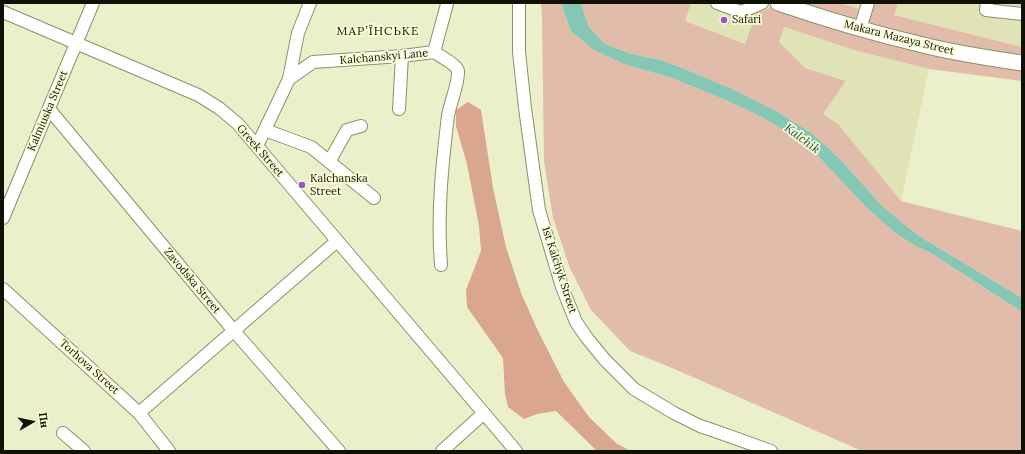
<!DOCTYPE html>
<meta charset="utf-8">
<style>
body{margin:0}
#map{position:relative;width:1025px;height:454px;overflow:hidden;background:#ecf0ca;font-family:Lora,serif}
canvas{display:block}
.frame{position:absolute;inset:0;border:4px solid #101105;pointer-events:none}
.north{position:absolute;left:12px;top:402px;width:40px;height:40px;-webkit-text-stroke:3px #fafdd7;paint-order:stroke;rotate:81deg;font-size:11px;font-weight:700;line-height:16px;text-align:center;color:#101105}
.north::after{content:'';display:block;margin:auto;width:14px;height:18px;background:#101105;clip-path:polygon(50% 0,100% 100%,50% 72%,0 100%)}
</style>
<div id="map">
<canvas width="1025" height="454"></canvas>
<div class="frame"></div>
<div class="north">Пн</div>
</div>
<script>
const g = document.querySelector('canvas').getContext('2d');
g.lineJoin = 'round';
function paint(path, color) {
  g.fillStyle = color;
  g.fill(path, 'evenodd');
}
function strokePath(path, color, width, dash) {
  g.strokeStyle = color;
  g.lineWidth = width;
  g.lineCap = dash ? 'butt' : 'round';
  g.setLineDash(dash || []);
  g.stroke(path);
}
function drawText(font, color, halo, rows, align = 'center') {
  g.font = font + ' Lora,serif';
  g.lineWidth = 3.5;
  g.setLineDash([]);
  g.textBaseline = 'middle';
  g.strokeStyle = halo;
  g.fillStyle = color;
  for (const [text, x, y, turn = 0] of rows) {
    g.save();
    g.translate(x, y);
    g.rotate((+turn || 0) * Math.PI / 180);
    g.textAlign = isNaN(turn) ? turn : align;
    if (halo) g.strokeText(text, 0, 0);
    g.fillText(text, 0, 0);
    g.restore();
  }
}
const built = new Path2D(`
 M691,3H769L776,5L756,14L745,44L684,21Z
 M840,3H863L862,10Z
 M898,3H1022V47L894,15Z
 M784,27L854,50L929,69L901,201L838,124L823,114L846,81L804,68L779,42Z`);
const green = new Path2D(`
 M541,3H561L571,31L594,50L624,64L672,78L728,101L764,118L796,138L817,155L866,207L893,231L913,245L931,253L1022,312V451H862L672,368L630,351L591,310L570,268L553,218L544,161L542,19Z
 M581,3H691L685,21L745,44L756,14L776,5L1022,66V81L929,69L854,50L784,27L779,42L805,68L846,81L823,114L838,124L901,201L1022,231V298L919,236L882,206L841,160L813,134L778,112L730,88L692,72L664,61L628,53L604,43L589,27Z
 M788,3H840L862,10L857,25Z
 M872,3H898L894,15L1022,47V61L865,28Z`);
const forest = new Path2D(`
 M468,102L481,110L493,188L506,247L521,293L538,331L564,382L589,417L617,444L631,451H597L556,411L537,414L524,419L508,407L505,394L503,358L467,307L466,290L481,251L479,226L467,164L456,126V110Z`);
const water = new Path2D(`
 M561,3H581L589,27L604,43L628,53L664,61L692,72L730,88L778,112L813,134L841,160L882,206L919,236L1022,298V312L931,253L913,245L893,231L866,207L817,155L796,138L764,118L728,101L672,78L624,64L594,50L571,31Z`);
const minor = new Path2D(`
 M519,3V52L525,108L539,210L562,287L576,322L587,338L605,360L634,389L674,413L700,426L715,431L771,451
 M717,3L741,12L762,3
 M987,3L986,10L1022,14
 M3,12L198,95L219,108L238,124L516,451
 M860,29L868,3
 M434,52C440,56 457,65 458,71C459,83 450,103 448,116C442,165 437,215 441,265
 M434,52L447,4
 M289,79L313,62L402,56L434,52
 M49,109L234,331L339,451
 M399,109L402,56
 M265,130L311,147L374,198
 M257,146L289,79L298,33L310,3
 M329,162L347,130L361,126
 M3,218L93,3
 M3,289L139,413L169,451
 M139,413L337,241
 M63,433L84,451
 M442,451L484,413`);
const major = new Path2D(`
 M778,3C825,19 872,33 919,44C953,53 988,58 1022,63`);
const markers = [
 [724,20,4,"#9b53c7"],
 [302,185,4,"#9b53c7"]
];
const poiNames = [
 ["Safari",732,20],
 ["Kalchanska",310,179],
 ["Street",310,192]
];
const streetNames = [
 ["Makara Mazaya Street",899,38,14],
 ["Kalchanskyi Lane",384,57,-5],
 ["Kalmiuska Street",48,111,-67],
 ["Greek Street",260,151,49],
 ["1st Kalchyk Street",559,270,72],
 ["Zavodska Street",192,281,50],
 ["Torhova Street",89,367,42]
];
const neighbourhoodNames = [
 ["МАР’ЇНСЬКЕ",378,32]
];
const waterNames = [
 ["Kalchik",802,139,37]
];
paint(built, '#e0e3b6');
paint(green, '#e1bcaa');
paint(forest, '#daa68d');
paint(water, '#85c6b5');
strokePath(minor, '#8c8f6c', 14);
strokePath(major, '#8c8f6c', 17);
strokePath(minor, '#fff', 12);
strokePath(major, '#fff', 15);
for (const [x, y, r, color] of markers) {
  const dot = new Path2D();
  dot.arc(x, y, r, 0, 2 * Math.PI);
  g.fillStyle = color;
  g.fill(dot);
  strokePath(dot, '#fafdd7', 1.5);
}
drawText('11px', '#101105', '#fafdd7', poiNames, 'left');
drawText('11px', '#101105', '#fafdd7', streetNames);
g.letterSpacing = '1px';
drawText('12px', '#101105', '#fafdd7', neighbourhoodNames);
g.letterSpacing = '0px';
drawText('italic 12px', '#174e42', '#fafdd7', waterNames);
</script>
